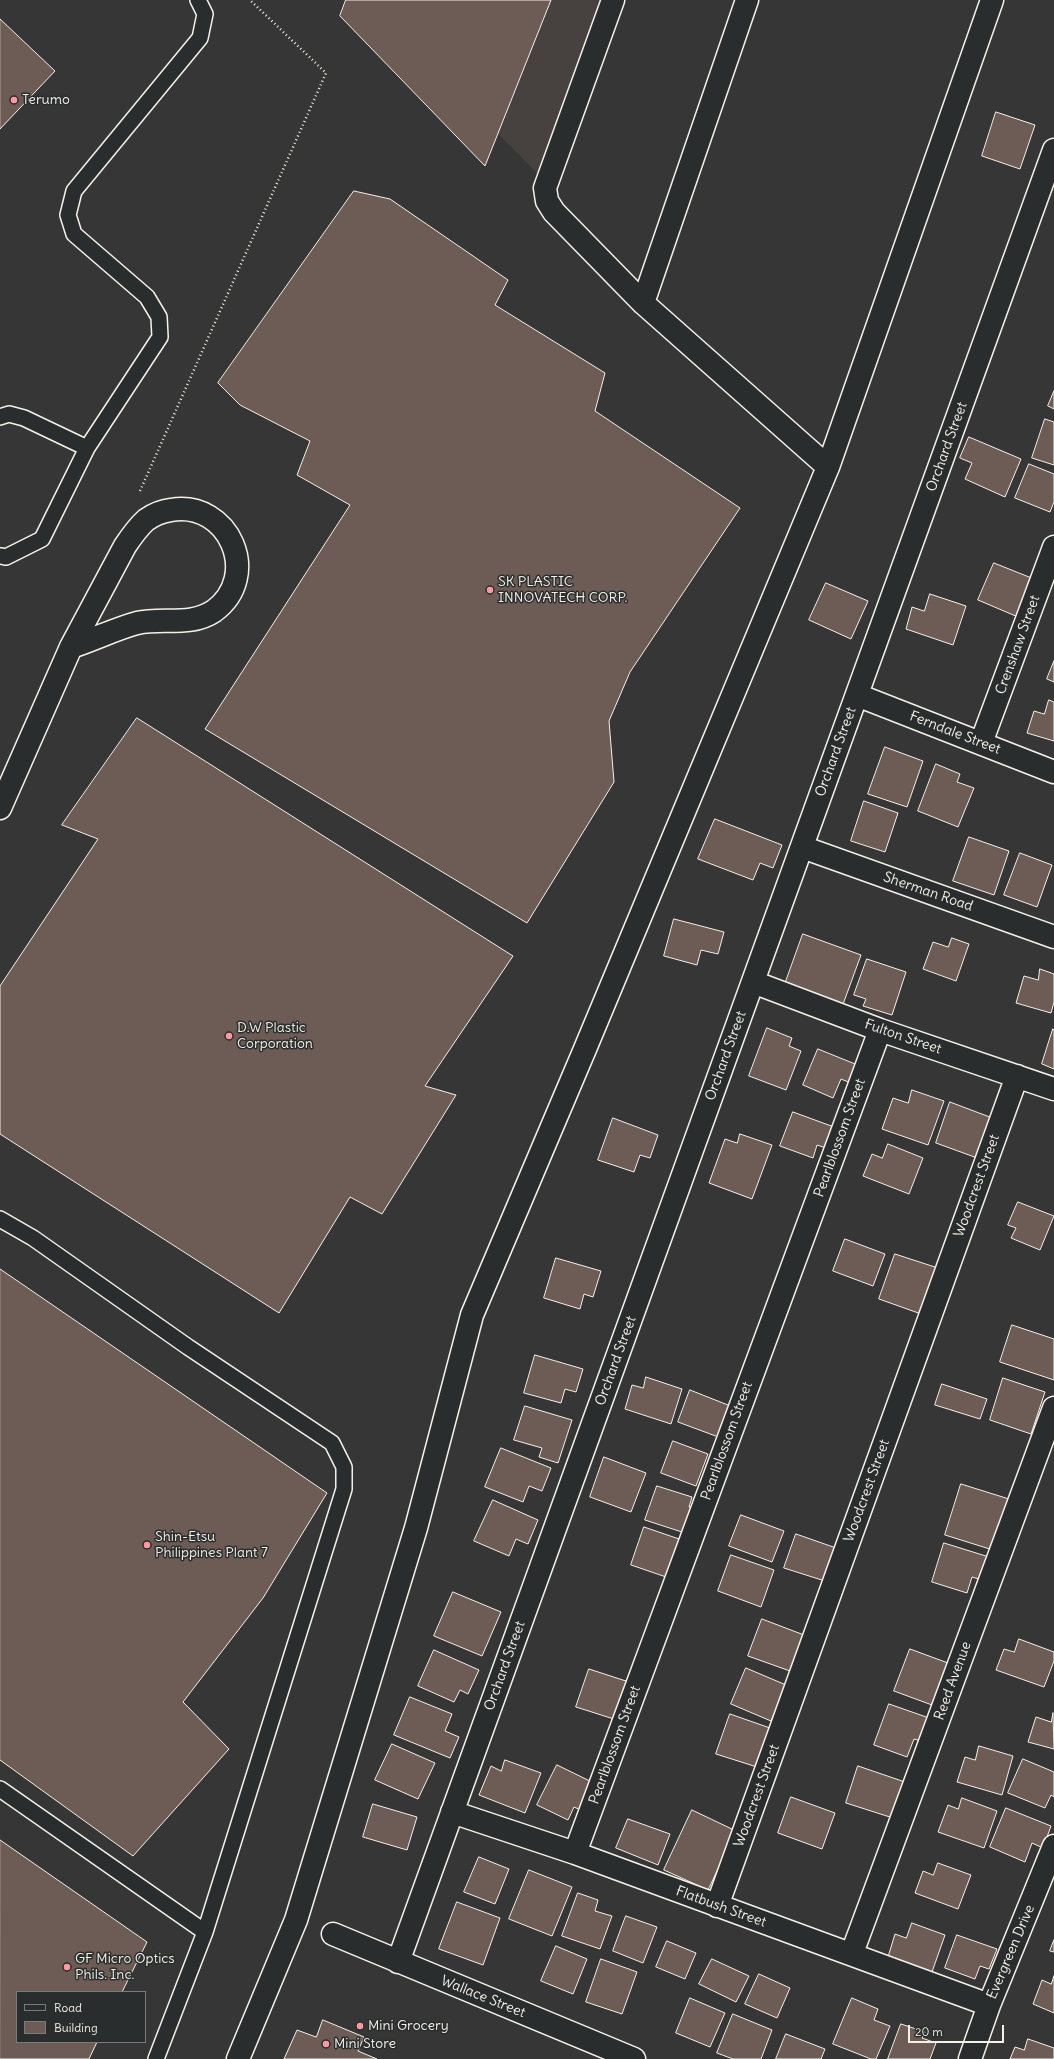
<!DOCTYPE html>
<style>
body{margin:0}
#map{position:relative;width:1054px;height:2059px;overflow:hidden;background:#373636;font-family:Delius,sans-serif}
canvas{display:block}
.legend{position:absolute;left:16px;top:1991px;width:130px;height:52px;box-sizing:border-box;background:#2a2d2e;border:1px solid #7b7b78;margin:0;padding:5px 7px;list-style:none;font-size:12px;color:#f4f1e8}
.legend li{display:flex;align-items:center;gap:8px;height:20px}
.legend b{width:20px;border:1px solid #7b7b78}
.scale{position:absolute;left:908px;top:2025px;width:96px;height:18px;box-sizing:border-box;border:2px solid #f4f1e8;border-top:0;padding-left:5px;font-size:12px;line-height:14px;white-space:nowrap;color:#f4f1e8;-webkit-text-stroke:3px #2a2d2e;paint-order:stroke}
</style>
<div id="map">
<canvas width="1054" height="2059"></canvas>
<ul class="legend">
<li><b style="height:5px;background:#2a2d2e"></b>Road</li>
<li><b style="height:11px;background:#6d5b56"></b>Building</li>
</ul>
<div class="scale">20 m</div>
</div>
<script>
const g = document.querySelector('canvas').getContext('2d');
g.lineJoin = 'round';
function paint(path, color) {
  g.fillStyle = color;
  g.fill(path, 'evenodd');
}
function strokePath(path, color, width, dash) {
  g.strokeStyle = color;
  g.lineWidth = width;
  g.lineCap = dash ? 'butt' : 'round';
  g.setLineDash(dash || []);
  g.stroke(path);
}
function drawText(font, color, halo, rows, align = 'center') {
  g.font = font + ' Delius,sans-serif';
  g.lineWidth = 3;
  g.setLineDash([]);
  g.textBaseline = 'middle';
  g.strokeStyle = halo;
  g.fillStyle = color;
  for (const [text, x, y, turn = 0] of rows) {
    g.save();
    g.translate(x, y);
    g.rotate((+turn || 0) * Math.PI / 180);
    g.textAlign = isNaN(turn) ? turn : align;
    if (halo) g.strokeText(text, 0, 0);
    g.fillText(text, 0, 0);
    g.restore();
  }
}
const built = new Path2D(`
 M365,0H604L540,176Z`);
const building = new Path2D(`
 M346,0H551L485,166L340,16Z
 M0,19L55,71L0,129Z
 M996,112L1035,125L1020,169L982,156Z
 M354,191L390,199L508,280L495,305L605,373L595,411L740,508L630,672L609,721L614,782L527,923L205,729L350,505L297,475L310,441L240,405L218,383Z
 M1054,391V409L1048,406Z
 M1045,419L1054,422V465L1032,458Z
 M969,437L1021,459L1005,497L965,479L972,463L960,458Z
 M1029,464L1054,474V502L1050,512L1015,498Z
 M994,563L1034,579L1018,617L978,600Z
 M826,583L868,601L851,639L809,620Z
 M930,594L966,606L953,645L906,629L912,607L924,611Z
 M1054,661V682L1047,679Z
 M1049,700L1054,702V741L1027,733L1034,711L1044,714Z
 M137,718L513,956L425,1086L456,1095L382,1214L350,1197L279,1313L0,1134V986L98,839L62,825Z
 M885,747L923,761L907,807L868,794Z
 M936,764L960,774L957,782L974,788L958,827L918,811Z
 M864,801L898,813L885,852L851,841Z
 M715,819L782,845L773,868L760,863L753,880L698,859Z
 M969,837L1009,851L994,895L953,881Z
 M1020,853L1052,865L1037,907L1004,895Z
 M674,919L724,932L718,954L701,950L697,965L664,956Z
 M803,934L861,955L842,1007L784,987Z
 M952,938L969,944L956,981L923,969L933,942L948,947Z
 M867,959L906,972L892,1015L863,1006L866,999L854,995Z
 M1040,969L1054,974V1002L1051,1013L1016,1003L1024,976L1038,980Z
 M767,1028L792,1038L789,1046L801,1051L786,1090L749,1076Z
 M1053,1029L1054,1030V1069L1042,1064Z
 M818,1049L860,1066L853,1084L841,1079L833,1098L803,1085Z
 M912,1090L944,1101L928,1145L882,1129L893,1098L908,1103Z
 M950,1102L995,1119L980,1159L936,1143Z
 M793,1112L834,1127L826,1148L817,1145L813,1158L780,1146Z
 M613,1118L658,1135L650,1158L640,1155L634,1172L598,1160Z
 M740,1134L772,1145L752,1199L709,1183L725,1139L737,1143Z
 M888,1144L923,1158L909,1194L863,1176L872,1154L882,1158Z
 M1018,1202L1054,1216L1040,1250L1011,1238L1016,1228L1008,1225Z
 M845,1239L885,1254L873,1286L833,1271Z
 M895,1254L941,1269L924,1315L879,1299Z
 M556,1258L601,1271L593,1297L584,1294L580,1309L544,1298Z
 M0,1269L327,1493L263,1598L183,1702L229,1749L133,1856L0,1760Z
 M1012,1325L1054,1339V1380L1000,1362Z
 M535,1355L583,1369L576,1392L565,1389L561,1403L524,1393Z
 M646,1377L682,1389L671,1424L625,1409L632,1385L643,1388Z
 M1003,1378L1045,1392L1031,1434L990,1420Z
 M942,1384L987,1399L980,1419L935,1405Z
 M690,1390L733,1407L721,1438L678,1422Z
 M525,1406L572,1420L558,1463L539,1457L542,1448L514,1440Z
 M673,1441L708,1454L696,1486L661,1473Z
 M501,1448L551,1468L542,1491L529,1486L523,1502L485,1487Z
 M604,1457L646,1473L631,1512L590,1497Z
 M961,1484L1009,1499L993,1550L945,1535Z
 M657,1486L692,1497L689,1507L697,1510L688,1534L645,1520Z
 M493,1500L538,1520L528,1544L516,1539L509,1556L474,1541Z
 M741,1515L784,1531L772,1562L729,1546Z
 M644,1527L682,1540L669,1578L631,1565Z
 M796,1534L839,1549L828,1582L784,1568Z
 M944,1543L989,1557L982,1580L972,1577L967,1593L932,1582Z
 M731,1555L774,1570L761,1607L718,1591Z
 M453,1592L501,1612L482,1656L434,1636Z
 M762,1619L804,1635L790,1671L748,1656Z
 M1019,1639L1054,1652V1661L1044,1687L996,1670L1004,1649L1014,1652Z
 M910,1649L948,1663L932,1705L894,1691Z
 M434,1650L479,1670L468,1694L460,1690L454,1702L418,1686Z
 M746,1668L786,1685L771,1721L731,1704Z
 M589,1669L629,1682L617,1720L576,1707Z
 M410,1697L452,1714L445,1731L459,1737L450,1758L394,1735Z
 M889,1704L932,1719L924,1742L914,1739L907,1757L874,1745Z
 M1053,1713L1054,1749L1028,1742L1036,1717L1051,1722Z
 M730,1714L770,1728L757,1767L716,1754Z
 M392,1744L435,1763L418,1799L375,1780Z
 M979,1746L1013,1756L1002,1795L957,1782L965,1757L975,1760Z
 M1023,1759L1054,1772V1797L1051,1795L1045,1808L1008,1793Z
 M505,1760L541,1773L525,1813L479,1795L491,1766L501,1771Z
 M557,1765L598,1785L585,1812L574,1807L568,1820L537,1805Z
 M858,1766L905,1782L893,1818L846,1803Z
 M791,1797L835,1813L822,1849L778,1833Z
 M962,1798L997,1811L984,1848L938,1832L948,1805L958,1809Z
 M373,1804L417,1817L407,1850L363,1837Z
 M1006,1808L1051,1826L1043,1848L1032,1843L1025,1862L990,1847Z
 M692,1810L736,1831L708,1890L664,1870Z
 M628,1819L670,1834L658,1865L616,1848Z
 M0,1840L147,1942L122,1992H17V2042H97L89,2059H0Z
 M479,1857L509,1869L495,1904L464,1892Z
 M938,1863L971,1875L958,1909L915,1893L923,1871L933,1875Z
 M529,1870L572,1887L552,1936L509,1919Z
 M578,1893L598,1900L595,1911L612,1916L600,1949L562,1936Z
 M457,1902L500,1918L483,1965L439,1949Z
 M626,1916L657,1927L643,1963L613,1951Z
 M912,1923L945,1935L932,1972L888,1957L895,1934L906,1938Z
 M957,1935L997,1949L989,1969L980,1966L975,1979L945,1968Z
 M1054,1940V1952L1050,1951Z
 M667,1941L696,1953L685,1979L656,1967Z
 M556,1946L587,1959L573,1994L541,1981Z
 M601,1959L637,1972L622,2014L586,2002Z
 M712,1959L749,1976L736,2002L699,1984Z
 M759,1974L790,1988L777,2018L745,2004Z
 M1054,1976V2013L1033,2004L1042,1980L1051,1984Z
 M690,1998L725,2013L710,2047L676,2033Z
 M852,1998L878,2009L874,2020L890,2026L876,2059H871L833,2044Z
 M733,2014L772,2030L761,2059H733L717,2053Z
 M323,2020L364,2037L358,2051L377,2059H284L297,2030L316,2037Z
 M901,2024L925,2032L922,2038L936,2043L930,2059H888Z
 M786,2034L825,2049L821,2059H776Z
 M1028,2039L1054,2048V2059H1010L1015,2047L1024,2050Z`);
const path = new Path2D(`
 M140,491L326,73L250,0`);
const service = new Path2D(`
 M0,417L9,414L24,418L87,448
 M0,556L6,557L42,539L87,448L160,337L159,317L147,297L74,234L68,215L74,191L200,38L205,14L198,0
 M0,1219L33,1238L188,1347L332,1443L344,1467V1489L205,1932
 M0,1789L205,1932L156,2059`);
const minor = new Path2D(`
 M613,0L545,188L547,201L554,212L643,303L828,467
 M643,303L747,0
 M857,695L1054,772
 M981,743L1054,547
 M0,808L71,647L125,546C131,537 137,528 146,520C153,515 162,511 171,510C229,500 262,576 214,611C190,627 163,617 137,623C115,629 93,640 71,647
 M802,847L1054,937
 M753,982L880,1030L1054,1089
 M452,1812L575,1853L989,2005
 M575,1853L880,1030
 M717,1906L1017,1076
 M333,1934L634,2059
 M852,1953L1054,1408
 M398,1962L1054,150
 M238,2059L296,1920L416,1528L472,1315L585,1049L828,467L992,0
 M970,2059L989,2005L1054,1846`);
const markers = [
 [14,100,4,"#ff9aa2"],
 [490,590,4,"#ff9aa2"],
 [229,1036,4,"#ff9aa2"],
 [147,1545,4,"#ff9aa2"],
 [67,1967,4,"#ff9aa2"],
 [360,2026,4,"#ff9aa2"],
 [326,2044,4,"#ff9aa2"]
];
const poiNames = [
 ["Terumo",22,100],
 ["SK PLASTIC",498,582],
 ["INNOVATECH CORP.",498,598],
 ["D.W Plastic",237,1028],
 ["Corporation",237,1044],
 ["Shin-Etsu",155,1537],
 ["Philippines Plant 7",155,1553],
 ["GF Micro Optics",75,1959],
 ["Phils. Inc.",75,1975],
 ["Mini Grocery",368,2026],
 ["Mini Store",334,2044]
];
const streetNames = [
 ["Orchard Street",947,447,-70],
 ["Crenshaw Street",1018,645,-70],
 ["Ferndale Street",955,733,21],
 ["Orchard Street",836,752,-70],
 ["Sherman Road",928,892,19],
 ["Fulton Street",903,1037,19],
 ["Orchard Street",726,1056,-70],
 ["Pearlblossom Street",840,1138,-70],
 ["Woodcrest Street",977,1186,-70],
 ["Orchard Street",616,1361,-70],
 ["Pearlblossom Street",727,1441,-70],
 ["Woodcrest Street",867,1491,-70],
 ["Orchard Street",505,1666,-70],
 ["Reed Avenue",953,1681,-70],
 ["Pearlblossom Street",615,1745,-70],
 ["Woodcrest Street",757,1796,-70],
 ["Flatbush Street",721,1907,20],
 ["Evergreen Drive",1011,1952,-67],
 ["Wallace Street",483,1997,22]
];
paint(built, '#474140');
paint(building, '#6d5b56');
strokePath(building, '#f4f1e8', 1);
strokePath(service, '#f4f1e8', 18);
strokePath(minor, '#f4f1e8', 25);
strokePath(path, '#f4f1e8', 2.5, [1, 3]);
strokePath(service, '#2a2d2e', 15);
strokePath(minor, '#2a2d2e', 22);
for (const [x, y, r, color] of markers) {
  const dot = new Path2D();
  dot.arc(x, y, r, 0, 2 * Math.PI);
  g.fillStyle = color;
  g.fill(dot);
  strokePath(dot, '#2a2d2e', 1.5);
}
drawText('14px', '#f4f1e8', '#2a2d2e', poiNames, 'left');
drawText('14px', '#f4f1e8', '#2a2d2e', streetNames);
</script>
